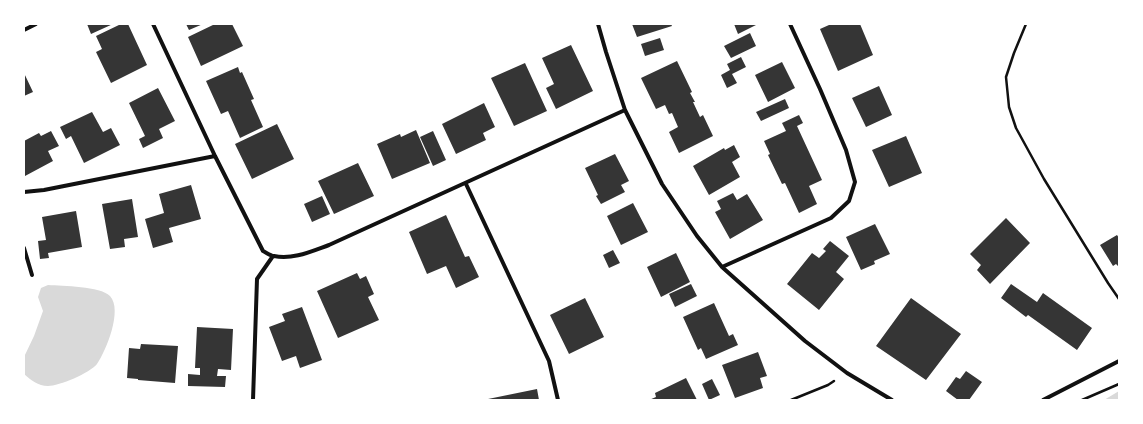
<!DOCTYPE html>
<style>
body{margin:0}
#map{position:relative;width:1143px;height:424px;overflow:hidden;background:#fff;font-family:"Fira Sans",sans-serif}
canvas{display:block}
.frame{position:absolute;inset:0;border:25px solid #fff;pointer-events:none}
</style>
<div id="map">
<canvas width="1143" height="424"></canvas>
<div class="frame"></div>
</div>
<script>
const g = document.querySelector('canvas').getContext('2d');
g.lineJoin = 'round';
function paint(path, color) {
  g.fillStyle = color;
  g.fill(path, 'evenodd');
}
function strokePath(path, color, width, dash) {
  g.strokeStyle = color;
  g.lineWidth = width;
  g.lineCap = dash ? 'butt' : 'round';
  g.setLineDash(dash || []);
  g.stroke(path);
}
const water = new Path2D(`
 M48,285C63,286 100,286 110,296C123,310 106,351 97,364C90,373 59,386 48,386C38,386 31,380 24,374V357L34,336L43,311L38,297L41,288Z
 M1119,391V400H1104Z`);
const building = new Path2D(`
 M87,24H113L91,34Z
 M121,24H128L147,65L111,83L96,52L102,49L96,36Z
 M186,24H203L189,30Z
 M215,24H232L243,46L201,66L188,37Z
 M632,24H671L672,26L637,37Z
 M734,24H758L738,34Z
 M829,24H860L873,55L838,71L820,29L829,25Z
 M750,33L756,46L731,58L724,46Z
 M660,38L664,50L645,56L641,44Z
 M571,45L593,91L556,109L546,88L554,84L542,58Z
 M741,57L746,67L732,74L737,83L727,88L721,75L730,70L727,64Z
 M677,61L692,92L690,93L695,102H693L700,117L703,115L713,136L679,153L669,132L678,127L672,113L669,114L665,105L656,109L641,78Z
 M782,62L795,88L768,102L755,75Z
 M525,63L547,111L514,126L491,78Z
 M238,67L240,73L242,72L254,99L251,100L263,127L240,138L228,111L221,114L206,81Z
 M24,73L33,92L24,96Z
 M879,86L892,115L866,127L852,98Z
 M158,88L175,121L159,129L163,138L143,148L139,139L145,136L129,103Z
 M785,99L789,108L761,121L756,112Z
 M484,103L495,127L483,133L486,140L456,154L442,124Z
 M92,112L103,132L111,128L120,145L84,163L71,136L66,139L60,127Z
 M799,115L803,123L797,126L822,180L809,186L817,204L799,213L785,183L782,184L768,155L770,154L764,141L786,131L782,123Z
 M277,124L294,159L252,179L235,144Z
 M416,130L430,163L392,179L377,144L400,134L401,137Z
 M51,131L59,146L48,151L53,161L25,176L24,173V141L39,133L41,136Z
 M433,131L446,160L433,166L420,137Z
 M906,136L922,173L889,187L872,150Z
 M734,145L740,157L732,162L740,177L709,195L693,166L724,148L725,150Z
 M615,154L629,181L621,185L625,192L601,204L596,196L598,195L585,168Z
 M358,163L374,196L334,214L318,181Z
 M191,185L201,219L169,228L173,242L153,248L145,219L164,213L159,194Z
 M733,193L737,200L747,194L763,220L730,239L715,212L721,209L717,201Z
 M322,196L330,214L312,222L304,204Z
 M132,199L138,237L124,239L125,247L110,249L102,204Z
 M633,203L648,232L621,245L607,216Z
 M76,211L82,247L48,253L49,258L40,259L38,241L46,240L42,217Z
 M446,215L465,257L469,256L479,277L456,288L446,266L427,274L409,232Z
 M1006,218L1030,243L990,284L977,270L981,265L970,254Z
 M875,224L890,254L874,261L875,264L861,270L846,237Z
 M1117,235L1119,238V267L1116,264L1113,266L1100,245Z
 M830,241L849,256L836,272L844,279L819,310L787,284L812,253L819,258L826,251L823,249Z
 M613,250L620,263L609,268L603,255Z
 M676,253L690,282L661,297L647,267Z
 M357,273L360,279L366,276L374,294L368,297L379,320L338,338L317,291Z
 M691,284L697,296L675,307L669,294Z
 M1011,284L1037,302L1043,293L1092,328L1077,350L1028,315L1026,317L1001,298Z
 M585,298L604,337L569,354L550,315Z
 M911,298L961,334L926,380L876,346Z
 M714,303L729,336L733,334L738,345L706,359L701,348L698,350L683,317Z
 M302,307L322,360L300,368L296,356L282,361L269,327L285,321L282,314Z
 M197,327L233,329L231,370L218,369L217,376H226L225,387L188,386V374L200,375V368H195Z
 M141,344L178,346L175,383L138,380V379L127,378L129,348L140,349Z
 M758,352L767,376L760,378L763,388L735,398L722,365Z
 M966,371L982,382L969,400H958L946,391L956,377L960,379Z
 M686,378L697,400H649L656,397L655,393Z
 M712,379L720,395L709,400L702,384Z
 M537,389L539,400H488V399Z`);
const path = new Path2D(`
 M1026,24L1014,53L1006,77L1009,107L1016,128L1044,179L1108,283L1119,299
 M791,400L828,385L834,381
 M1082,400L1119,384`);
const minor = new Path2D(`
 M153,24L215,156L263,251C267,253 271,256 274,256C293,260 312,251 329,245L625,110
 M598,24L606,52L625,110L662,184L697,236L722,267L805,341L847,373L892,400
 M24,30L36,24
 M466,184L549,361L558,400
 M24,192L44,190L215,156
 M24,248L32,275
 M722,267L831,218L849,201L855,182L846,150L820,89L790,24
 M253,400L257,279L273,256
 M1043,400L1119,361`);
paint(water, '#d9d9d9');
paint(building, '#353535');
strokePath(path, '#111', 2.5);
strokePath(minor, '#111', 4);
</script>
